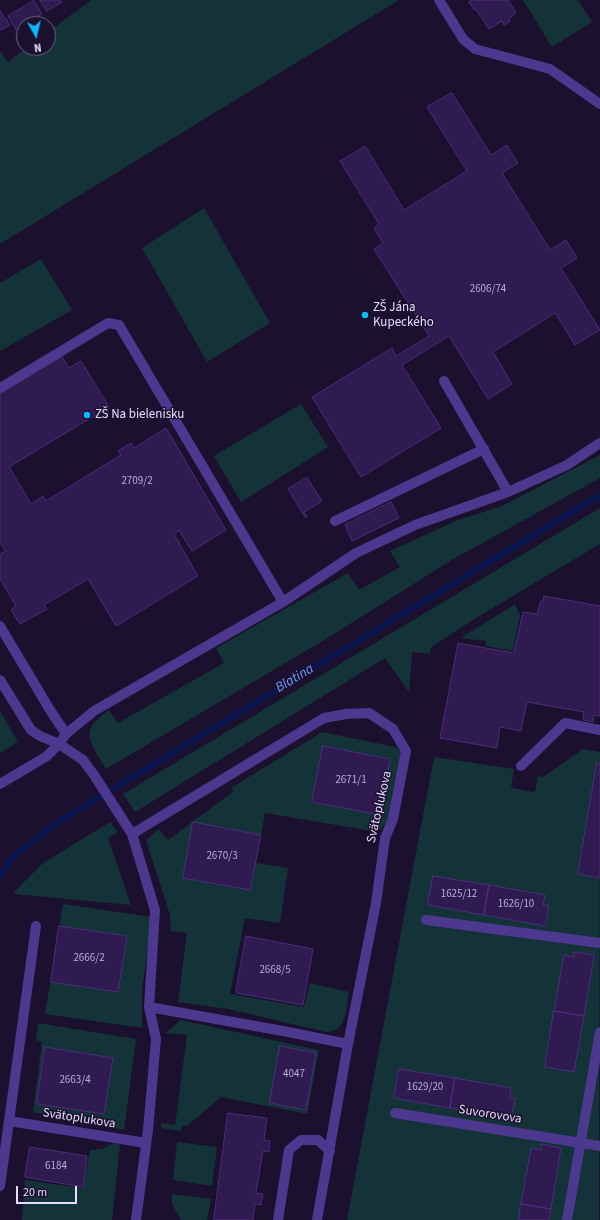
<!DOCTYPE html>
<meta charset="utf-8">
<style>
body{margin:0}
#map{position:relative;width:600px;height:1220px;overflow:hidden;background:#1b102e;font-family:"Source Sans 3",sans-serif}
canvas{display:block}
.north{position:absolute;left:16px;top:16px;width:40px;height:40px;box-sizing:border-box;background:#1b102e;border:1px solid #6d6282;border-radius:50%;rotate:172deg;font-size:11px;font-weight:700;line-height:16px;text-align:center;color:#e7ddff}
.north::after{content:'';display:block;margin:auto;width:14px;height:18px;background:#09b9ff;clip-path:polygon(50% 0,100% 100%,50% 72%,0 100%)}
.scale{position:absolute;left:16px;top:1186px;width:61px;height:18px;box-sizing:border-box;border:2px solid #e7ddff;border-top:0;padding-left:5px;font-size:12px;line-height:14px;white-space:nowrap;color:#e7ddff;-webkit-text-stroke:3px #1b102e;paint-order:stroke}
</style>
<div id="map">
<canvas width="600" height="1220"></canvas>
<div class="north">N</div>
<div class="scale">20 m</div>
</div>
<script>
const g = document.querySelector('canvas').getContext('2d');
g.lineJoin = 'round';
function paint(path, color) {
  g.fillStyle = color;
  g.fill(path, 'evenodd');
}
function strokePath(path, color, width, dash) {
  g.strokeStyle = color;
  g.lineWidth = width;
  g.lineCap = dash ? 'butt' : 'round';
  g.setLineDash(dash || []);
  g.stroke(path);
}
function drawText(font, color, halo, rows, align = 'center') {
  g.font = font + ' "Source Sans 3",sans-serif';
  g.lineWidth = 3;
  g.setLineDash([]);
  g.textBaseline = 'middle';
  g.strokeStyle = halo;
  g.fillStyle = color;
  for (const [text, x, y, turn = 0] of rows) {
    g.save();
    g.translate(x, y);
    g.rotate((+turn || 0) * Math.PI / 180);
    g.textAlign = isNaN(turn) ? turn : align;
    if (halo) g.strokeText(text, 0, 0);
    g.fillText(text, 0, 0);
    g.restore();
  }
}
const green = new Path2D(`
 M91,0H399L0,244V51L8,62L26,48H48V32Z
 M523,0H578L592,22L552,47Z
 M204,208L270,323L207,362L142,248Z
 M41,259L72,310L0,351V283Z
 M301,404L328,447L241,502L214,456Z
 M600,455V478L450,561L326,639L106,769C90,742 78,731 109,710L118,723L224,663L216,648L348,573L359,590L400,567L390,551L458,520L502,506Z
 M600,508V544L481,615L431,647L430,654L412,652L409,692L385,658L135,812L123,794Z
 M515,604L520,615L513,651L486,646V641L461,638Z
 M0,711L18,742L0,753Z
 M322,732L396,747L401,751L390,819L378,832L265,813L256,863L288,868L280,923L245,918L230,994L304,1007L310,983L349,992C346,1009 347,1031 326,1032L228,1009L178,1002L187,933L171,931L170,915L146,840L159,829L168,840L234,791L231,788Z
 M583,749L600,752L599,1220H347L434,757L514,769L511,788L535,792L538,776L543,777Z
 M110,822L118,832L108,838L131,905L15,894V891L43,863Z
 M63,904L152,917L142,990V1028L45,1014Z
 M181,1020L319,1050L307,1114L221,1097L187,1126H182L181,1131L161,1128V1123L175,1125L187,1035L165,1033Z
 M38,1023L136,1039L124,1130L33,1112L42,1042L36,1040Z
 M177,1142L217,1147L212,1186L173,1180Z
 M114,1143L120,1144L112,1220H22L25,1180L83,1188L90,1150L102,1149Z
 M172,1194L211,1199L207,1220H181L172,1204Z`);
const stream = new Path2D(`
 M0,876L12,858L53,825L600,495`);
const building = new Path2D(`
 M40,0H60L62,2L47,11Z
 M473,0H508L516,13L509,19L510,21L504,25L502,21L489,29L476,9L474,10L469,2Z
 M34,1L42,14L16,30L8,16Z
 M0,11L10,25L0,30Z
 M452,93L491,155L507,145L509,149L518,163L502,173L550,250L566,240L577,258L561,268L600,330L575,345L555,313L493,352L512,384L488,399L449,336L402,365L441,428L361,477L312,397L392,348L396,356L429,336L374,249L383,243L374,228L379,224L340,161L365,146L404,210L467,171L427,107Z
 M62,357L69,368L81,361L109,407L9,467L31,504L43,496L46,501L121,455L118,451L131,443L134,448L166,428L226,530L192,551L179,530L174,534L198,576L116,626L88,579L44,605L47,609L20,624L11,610L16,606L0,579V554L6,551L0,543V394Z
 M307,478L322,501L304,512L307,517H305L288,489Z
 M391,502L399,518L352,541L345,525Z
 M544,596L600,606V716L594,715L593,722L583,720L584,712L527,702L521,731L500,727L497,748L440,738L458,643L514,653L523,612L537,614L541,601H543Z
 M323,746L390,759L380,815L312,802Z
 M597,763H600V878L578,874Z
 M193,822L261,835L250,890L183,878Z
 M433,876L489,885L484,915L428,905Z
 M489,885L545,895L543,905L549,906L545,926L484,915Z
 M59,926L127,936L118,992L51,982Z
 M246,936L313,949L303,1005L236,993Z
 M574,952L594,955L584,1016L554,1011L564,955L574,957Z
 M554,1011L584,1016L574,1072L545,1067Z
 M280,1046L316,1053L306,1110L270,1103Z
 M45,1047L113,1058L104,1114L37,1104Z
 M399,1069L455,1078L450,1108L394,1098Z
 M455,1078L511,1088L510,1098L515,1099L511,1118L450,1108Z
 M228,1113L267,1118L264,1140L270,1141L269,1152L263,1151L256,1193L263,1194L262,1199L261,1205L255,1204L253,1220H214Z
 M541,1144L561,1148L551,1209L521,1204L531,1148L541,1150Z
 M30,1147L87,1156L83,1187L25,1177Z
 M521,1204L551,1209L549,1220H519Z`);
const minor = new Path2D(`
 M439,0L463,39L475,49L550,69L600,104
 M444,381L508,492
 M0,388L108,323L119,325L283,602
 M335,521L484,449
 M0,626L50,710L66,734
 M0,680L31,730L40,736L59,744L83,760L94,775L132,834L155,910L149,1007L156,1039L148,1130L136,1220
 M521,766L565,723L600,730
 M0,784L47,756L59,744L66,734L94,711L283,602L356,553L415,525L508,492L567,465L600,443
 M132,834L324,718L346,714L369,713L393,729L406,751L393,819L385,838L376,903L348,1044L317,1220
 M426,920L600,943
 M149,1007L283,1031L348,1044
 M395,1113L600,1146
 M9,1121L146,1143
 M0,1186L36,926
 M278,1220L289,1150L301,1140H318L330,1151
 M567,1220L600,1032`);
const markers = [
 [365,315,4,"#09b9ff"],
 [87,415,4,"#09b9ff"]
];
const numberNames = [
 ["2606/74",488,290],
 ["2709/2",137,482],
 ["2671/1",351,781],
 ["2670/3",222,857],
 ["1625/12",459,895],
 ["1626/10",516,905],
 ["2666/2",89,959],
 ["2668/5",275,971],
 ["4047",294,1075],
 ["2663/4",75,1081],
 ["1629/20",425,1088],
 ["6184",56,1167]
];
const poiNames = [
 ["ZŠ Jána",373,308],
 ["Kupeckého",373,323],
 ["ZŠ Na bielenisku",95,415]
];
const streetNames = [
 ["Svätoplukova",380,807,-77],
 ["Suvorovova",490,1115,9],
 ["Svätoplukova",79,1119,9]
];
const waterNames = [
 ["Blatina",295,679,-31]
];
paint(green, '#133338');
strokePath(stream, '#08154f', 6);
paint(building, '#301b50');
strokePath(building, '#4b2c7d', 1);
strokePath(minor, '#4c398f', 10);
for (const [x, y, r, color] of markers) {
  const dot = new Path2D();
  dot.arc(x, y, r, 0, 2 * Math.PI);
  g.fillStyle = color;
  g.fill(dot);
  strokePath(dot, '#1b102e', 1.5);
}
drawText('11px', '#b9acd3', null, numberNames);
drawText('13px', '#e7ddff', '#1b102e', poiNames, 'left');
drawText('13px', '#e7ddff', '#1b102e', streetNames);
drawText('italic 14px', '#6b9fff', '#1b102e', waterNames);
</script>
